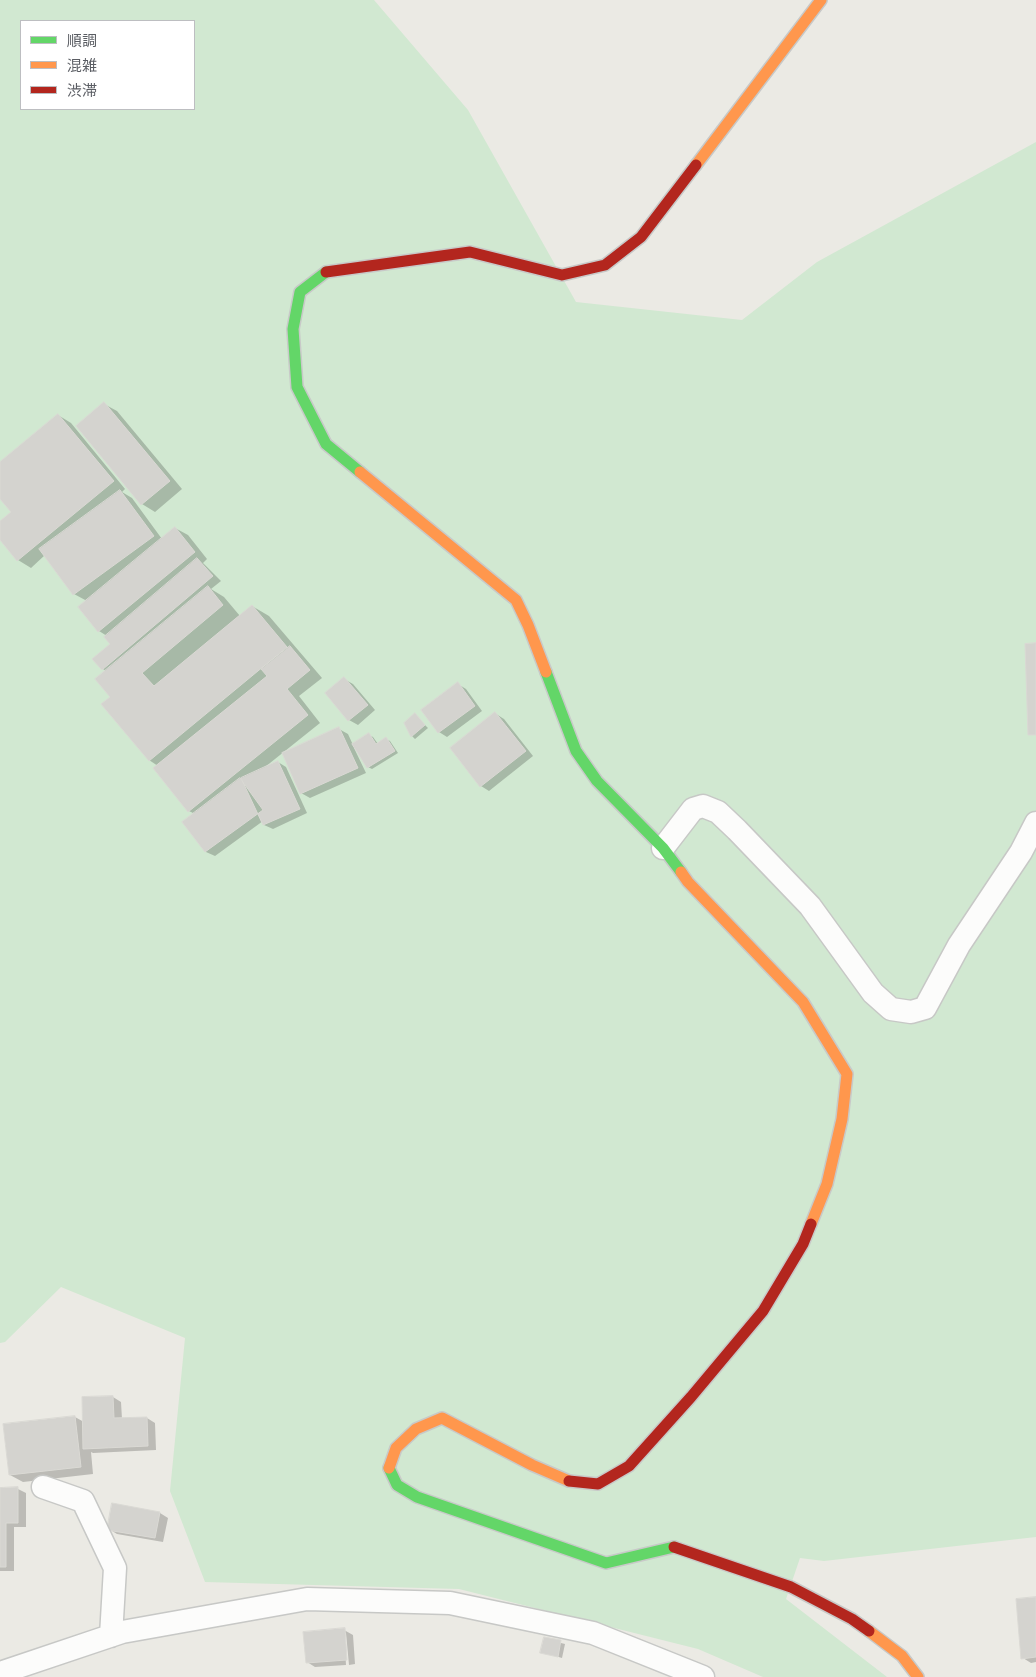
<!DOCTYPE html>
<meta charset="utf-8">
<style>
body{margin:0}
#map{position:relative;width:1036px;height:1677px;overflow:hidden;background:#ebeae4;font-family:"Varela Round","Noto Sans JP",sans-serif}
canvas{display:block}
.legend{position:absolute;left:20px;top:20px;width:175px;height:90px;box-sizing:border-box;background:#fff;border:1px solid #bdbec1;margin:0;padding:6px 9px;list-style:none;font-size:15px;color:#5a5d63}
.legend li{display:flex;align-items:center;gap:10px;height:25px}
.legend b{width:25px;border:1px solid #bdbec1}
</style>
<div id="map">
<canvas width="1036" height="1677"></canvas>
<ul class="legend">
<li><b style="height:6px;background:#63d668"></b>順調</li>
<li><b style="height:6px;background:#ff974d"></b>混雑</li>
<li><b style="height:6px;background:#b3261e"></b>渋滞</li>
</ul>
</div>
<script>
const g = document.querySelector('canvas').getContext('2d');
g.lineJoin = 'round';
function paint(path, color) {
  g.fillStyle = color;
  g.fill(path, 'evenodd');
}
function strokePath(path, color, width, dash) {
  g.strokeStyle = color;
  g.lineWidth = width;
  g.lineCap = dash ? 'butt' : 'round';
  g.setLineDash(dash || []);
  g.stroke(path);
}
const green = new Path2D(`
 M0,0H374L468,110L576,302L742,320L817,262L1036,142V1537L824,1561L800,1558L786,1599L887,1677H763L698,1649L459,1589L205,1582L170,1491L185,1338L61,1287L5,1342L0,1343ZM21,21H194V109H21Z`);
const shadow = new Path2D(`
 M104,404L117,411L182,489L155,512L142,504L77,426Z
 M58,415L71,423L125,489L122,492L132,498L162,539L175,528L188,535L207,559L203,563L221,581L211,589L224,597L240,616L252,606L269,616L322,678L299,696L320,723L265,767L278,762L286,767L307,813L273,829L264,825L263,821L215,856L206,852L184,822L195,814L189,811L158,766L149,760L111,697L106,671L103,669L111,644L107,636L99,631L87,601L74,594L45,555L31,568L18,560L0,538V522L12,512L0,497V464Z
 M344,679L353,684L375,710L358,725L349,720Z
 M458,684L466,689L482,711L447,737L439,732Z
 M496,714L504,719L533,756L489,791L481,786Z
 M415,715L428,728L415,739L412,736L405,723Z
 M339,729L348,734L353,745L369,735L373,737L378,744L386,739L390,741L398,753L372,769L368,767L356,748H354L366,773L310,798L301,793L284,754Z
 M113,1397L121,1402L122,1419L147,1418L155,1423L156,1450L93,1453L91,1452L93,1474L23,1482L10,1475L75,1417L84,1422Z
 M0,1489H18L26,1493V1527H14V1571H0Z
 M160,1513L168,1518L163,1542L117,1534L109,1529Z
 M1036,1599V1662L1031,1663L1023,1658Z
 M344,1630L353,1635L355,1664L349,1665L346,1633H344L346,1665L315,1667L307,1662Z
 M545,1639L565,1644L562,1658L542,1652Z`);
const building = new Path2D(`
 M104,402L170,481L141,505L76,426Z
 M58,414L114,481L17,561L0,540V521L11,512L0,499V462Z
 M120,490L154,536L73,595L39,549Z
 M175,527L195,552L98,632L78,607Z
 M197,558L213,576L102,670L92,659L110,644L104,637Z
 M208,586L223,605L142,673L154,686L252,605L287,647L149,761L101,704L110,697L95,679Z
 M1036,643V735H1028L1025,644Z
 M290,646L310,670L287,689L308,715L188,812L153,768L267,676L261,669Z
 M344,677L368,705L348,721L325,693Z
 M458,682L475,706L438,733L421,710Z
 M495,712L526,751L480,787L450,748Z
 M415,713L425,725L411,737L404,723Z
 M339,727L358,768L300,794L282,753Z
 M369,733L376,744L386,737L395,751L367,768L352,744Z
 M278,761L300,809L263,825L241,778Z
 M240,778L263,810L205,852L182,822Z
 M113,1396L114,1418L147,1417L148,1446L83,1449L82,1397Z
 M75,1416L81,1467L9,1475L3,1424Z
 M18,1487V1523H6V1567H0V1488Z
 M112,1503L160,1512L155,1538L107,1530Z
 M1036,1597V1657L1021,1659L1016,1599Z
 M345,1628L347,1660L306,1663L303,1632Z
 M544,1637L561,1640L558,1657L540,1653Z`);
const street = new Path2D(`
 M663,848L693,809L703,806L718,812L737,830L810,906L873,993L891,1009L911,1012L925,1008L959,945L1021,852L1036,823
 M43,1487L83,1501L115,1568L111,1636
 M0,1673L122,1632L307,1599L450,1603L593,1633L703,1677`);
const fast = new Path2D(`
 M326,272L300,292L293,329L297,387L326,444L360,472
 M546,672L576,751L597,781L663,848L681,872
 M389,1468L397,1485L417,1497L606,1563L674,1547`);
const slow = new Path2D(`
 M696,165L821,0
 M360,472L516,600L528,625L546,672
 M681,872L688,882L803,1002L847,1074L842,1119L827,1184L811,1224
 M389,1468L396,1448L416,1429L442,1418L532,1465L569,1481
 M869,1631L902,1656L918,1677`);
const jam = new Path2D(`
 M326,272L470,252L562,275L605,265L641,237L696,165
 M569,1481L598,1484L629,1466L691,1397L763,1311L803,1244L811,1224
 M674,1547L791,1587L852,1619L869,1631`);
paint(green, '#d1e8d1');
paint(shadow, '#0003');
paint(building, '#d4d3cf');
strokePath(building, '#dad9d4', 1);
strokePath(street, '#c7c8c6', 25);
strokePath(fast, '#c8c9c8', 14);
strokePath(slow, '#c8c9c8', 14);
strokePath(jam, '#c8c9c8', 14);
strokePath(street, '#fcfcfb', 22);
strokePath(fast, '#63d668', 11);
strokePath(slow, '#ff974d', 11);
strokePath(jam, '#b3261e', 11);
</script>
